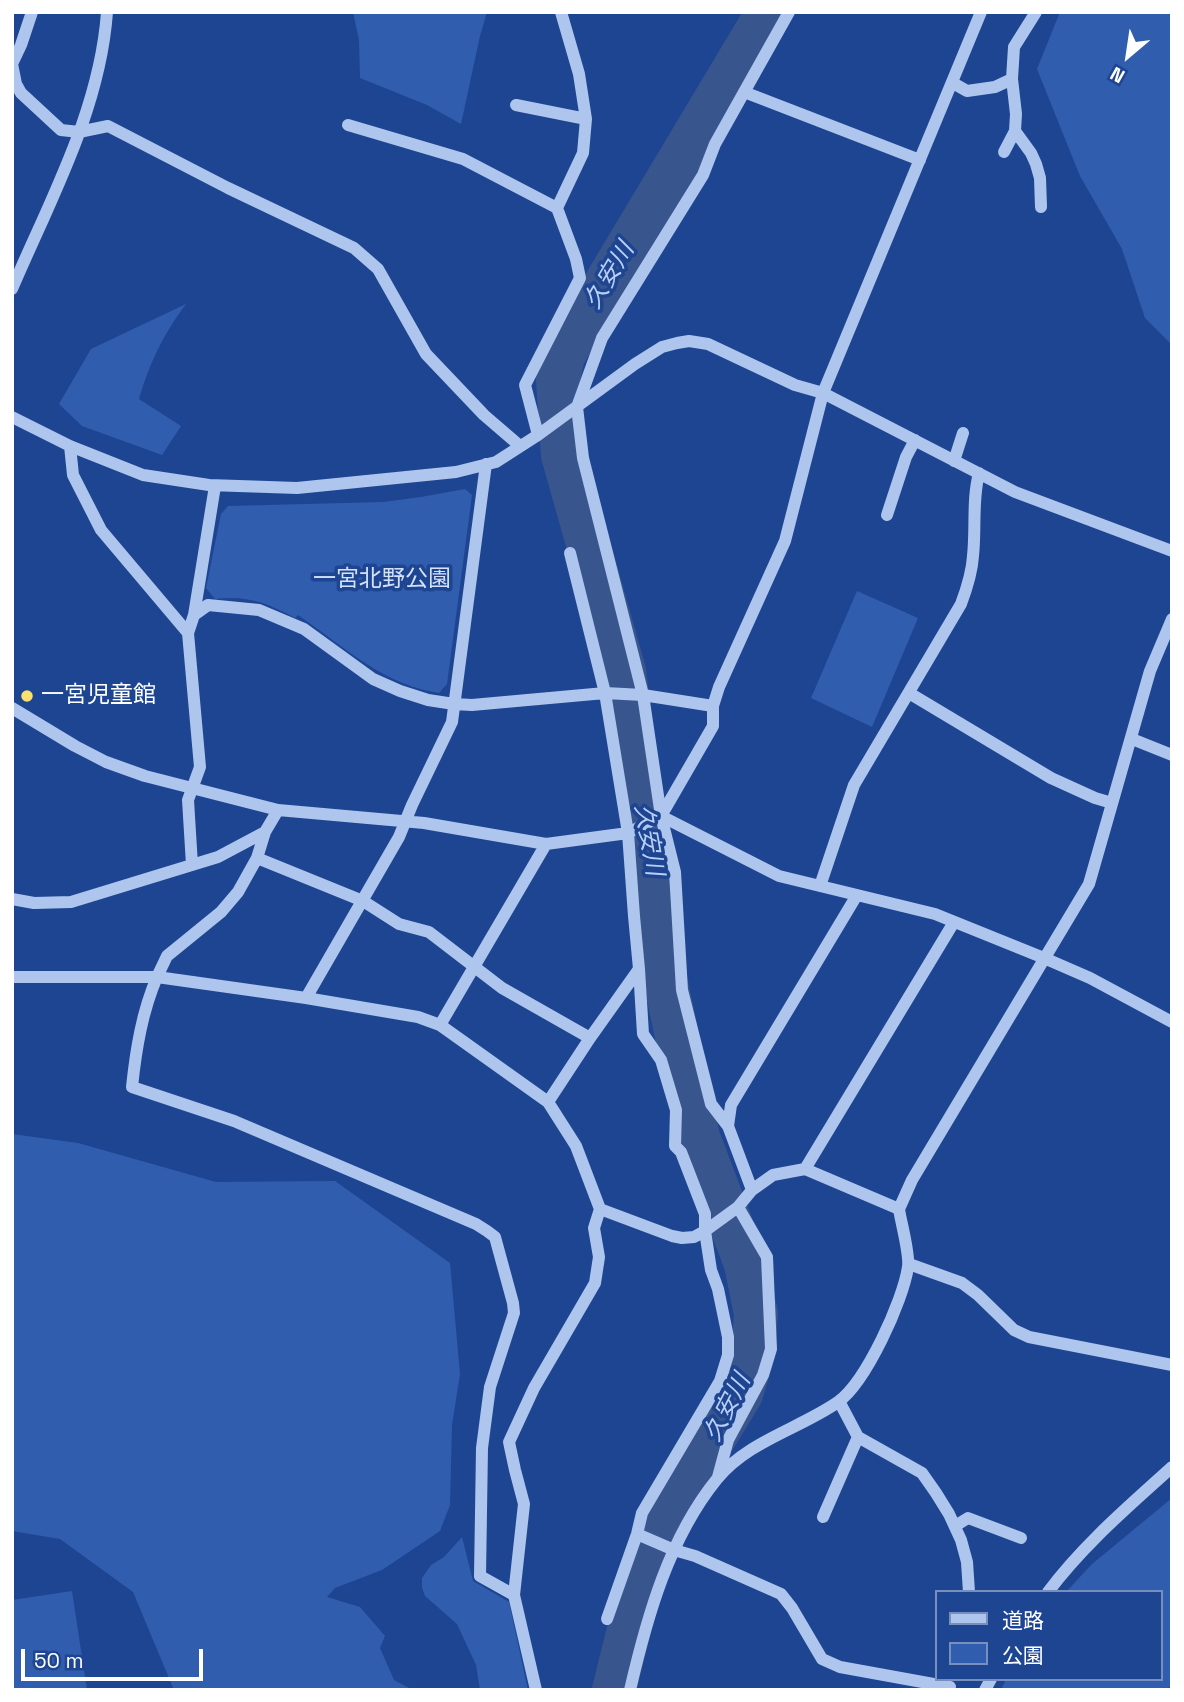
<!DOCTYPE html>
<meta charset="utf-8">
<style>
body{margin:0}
#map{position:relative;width:1184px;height:1702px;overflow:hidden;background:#1e4591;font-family:"Space Grotesk","Noto Sans JP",sans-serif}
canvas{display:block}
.frame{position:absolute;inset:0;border:14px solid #fff;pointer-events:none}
.legend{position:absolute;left:935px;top:1590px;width:228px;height:91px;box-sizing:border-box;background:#1e4591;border:2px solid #788fbd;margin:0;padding:9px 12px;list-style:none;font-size:21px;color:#fff}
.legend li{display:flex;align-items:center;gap:14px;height:35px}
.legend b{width:35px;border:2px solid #788fbd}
.north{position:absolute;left:1093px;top:21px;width:70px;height:70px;-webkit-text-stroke:5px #1e4591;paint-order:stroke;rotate:209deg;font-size:19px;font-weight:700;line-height:28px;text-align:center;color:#fff}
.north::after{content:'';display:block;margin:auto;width:24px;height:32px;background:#fff;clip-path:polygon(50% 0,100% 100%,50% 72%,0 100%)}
.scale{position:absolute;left:21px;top:1649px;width:182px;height:32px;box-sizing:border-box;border:4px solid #fff;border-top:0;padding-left:9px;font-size:21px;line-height:24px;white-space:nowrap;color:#fff;-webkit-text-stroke:5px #1e4591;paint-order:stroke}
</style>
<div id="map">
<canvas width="1184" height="1702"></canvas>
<div class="frame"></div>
<ul class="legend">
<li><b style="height:9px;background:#aec5ee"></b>道路</li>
<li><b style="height:19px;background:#315daf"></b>公園</li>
</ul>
<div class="north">N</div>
<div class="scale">50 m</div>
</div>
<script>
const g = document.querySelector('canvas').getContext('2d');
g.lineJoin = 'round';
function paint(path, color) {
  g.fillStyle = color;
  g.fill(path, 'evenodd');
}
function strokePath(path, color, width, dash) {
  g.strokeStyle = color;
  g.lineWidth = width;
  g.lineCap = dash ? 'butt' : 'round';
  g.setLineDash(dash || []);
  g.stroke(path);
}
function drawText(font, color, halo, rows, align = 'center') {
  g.font = font + ' "Space Grotesk","Noto Sans JP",sans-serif';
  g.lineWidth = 7;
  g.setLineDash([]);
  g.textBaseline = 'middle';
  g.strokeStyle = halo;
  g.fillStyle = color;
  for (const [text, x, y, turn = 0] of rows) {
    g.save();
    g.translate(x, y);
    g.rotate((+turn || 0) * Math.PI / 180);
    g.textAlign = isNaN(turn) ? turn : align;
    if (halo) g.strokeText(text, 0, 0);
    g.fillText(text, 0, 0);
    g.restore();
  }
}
const green = new Path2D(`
 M353,12H487L480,36L461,124L427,105L360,78L359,40Z
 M1060,12H1172V345L1145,318L1122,249L1080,176L1037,69Z
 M186,304C163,335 150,362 139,399L181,426L162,455L82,426L59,404L91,349Z
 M465,489L472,495L447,684L439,693C427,691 415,688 403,683C365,668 332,638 298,615L295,618C268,603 247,595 215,599L206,588L221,514L228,506L383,502L421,497Z
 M857,591L918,618L872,727L811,698Z
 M12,1134L78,1143L216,1182L335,1181L450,1263L460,1374L452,1425L450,1505L440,1531L382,1570L335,1588L327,1597L360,1607L385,1636L380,1648L394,1680L413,1690H174L133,1592L60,1539L12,1531Z
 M1172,1498V1685L1166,1690H1001L1006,1679H1161V1592H1066L1092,1564Z
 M462,1537L473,1581L509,1602L528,1690H480L476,1665L457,1624L425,1596L422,1588V1578L431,1565L444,1557Z
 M72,1591L87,1690H12V1600Z`);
const river = new Path2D(`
 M614,1690L646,1561L670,1510L741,1394L753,1354L756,1314L746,1264L698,1137L664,974L654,860L639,792L624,671L563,455L558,380L563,356L579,328L768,12`);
const minor = new Path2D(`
 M32,12L21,45L12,64L16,84L21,93L61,130L79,132L108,126L228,188L354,248L378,269L426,354L484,415L520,446
 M1012,79L1014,47L1036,12
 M953,83L967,91L995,87L1012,79L1016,114L1015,131L1031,153L1036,164L1040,178L1041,207
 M744,92L920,160
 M516,105L586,119
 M348,125L463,159L557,208
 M1004,152L1015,131
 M12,289C50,200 100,110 107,12
 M12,417L70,446L143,475L209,485L297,488L456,472L496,462L538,435L635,364L662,347L677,343L689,341L708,344L795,385L823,393L1015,492L1172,551
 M538,435L525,385L580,278L576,259L557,208L583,153L586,119L579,74L561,12
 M70,446L73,475L101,530L188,633
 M954,461L963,433
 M887,515L906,457L915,440
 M194,615L215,486
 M909,693L1051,778L1095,798L1112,803
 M12,708L75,746L106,762L145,776L278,810L424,823L546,844L628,833L661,816L713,726V706L719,687L785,541L823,393L981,12
 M1132,739L1172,755
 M661,816L779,876L935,914L1044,958L1090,978L1172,1022
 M257,858L363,901L399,924L429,932L502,988L590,1038
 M192,865L188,800L200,767L188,633L194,615L208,605L259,610L304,629L373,679L400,691L428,700L454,704L472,705L605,693L643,695L713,706
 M820,886L854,785L961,604C967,588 972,573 973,556C976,528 972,500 979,473
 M12,899L34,903L71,902L218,857L265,832L278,810
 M12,977H157L167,956L221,912L238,892L257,858L265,832
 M306,998L399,837L412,805L452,722L486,464
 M440,1025L546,844
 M548,1102L590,1038L639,969L634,916L628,833L605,693L570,553
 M728,1126L731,1105L857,895
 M805,1169L954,922
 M752,1190L728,1126L711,1104L682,990L675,872L661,816L643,695L583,458L577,407L602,338L703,175L715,144L789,12
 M899,1209L912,1180L1089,884L1150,671L1172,619
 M909,1264L962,1283L978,1295L1014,1330L1029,1337L1172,1365
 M839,1401L858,1437L922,1473L936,1493L949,1514L961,1540L967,1562L969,1592
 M718,1477L728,1440L763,1375L771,1349L767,1257L738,1207
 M823,1517L858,1437
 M955,1526L968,1518L1021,1538
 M637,1534L674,1550L695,1556L781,1594L792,1608L822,1659L840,1667L950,1687
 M1048,1592C1083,1545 1128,1507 1172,1467
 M514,1595L480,1576L482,1448L490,1387L514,1313L513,1303L495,1237L487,1231L476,1224L234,1121L132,1087C136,1049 142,1012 157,977L306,998L418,1017L440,1025L548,1102L576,1146L600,1209L672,1236L682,1238L694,1237L705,1231L738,1207L752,1190L773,1175L805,1169L899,1209C901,1223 910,1254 908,1267C903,1301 866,1382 838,1402C799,1429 748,1441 717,1479C669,1538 647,1617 630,1690
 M607,1619L637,1534L642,1513L720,1381L728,1355V1337L718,1289L711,1270L705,1231V1214L681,1152L675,1146L676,1110L661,1060L643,1034L639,969
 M536,1690L514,1595L524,1504L515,1470L509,1442L534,1388L595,1283L599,1257L594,1228L600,1209
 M985,1690L991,1679`);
const markers = [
 [27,696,7,"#fce16d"]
];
const parkNames = [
 ["一宮北野公園",382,580]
];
const poiNames = [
 ["一宮児童館",41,696]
];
const waterNames = [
 ["久安川",610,276,-59],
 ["久安川",648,840,80],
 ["久安川",728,1408,-63]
];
paint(green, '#315daf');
strokePath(river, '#39558d', 44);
strokePath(minor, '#aec5ee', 12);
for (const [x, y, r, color] of markers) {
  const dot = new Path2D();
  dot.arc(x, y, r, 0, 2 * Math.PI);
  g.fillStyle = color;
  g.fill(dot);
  strokePath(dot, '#1e4591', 2.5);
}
drawText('23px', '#d4e1fa', '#1e4591', parkNames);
drawText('23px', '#fff', '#1e4591', poiNames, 'left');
drawText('italic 24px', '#bacff5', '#1e4591', waterNames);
</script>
